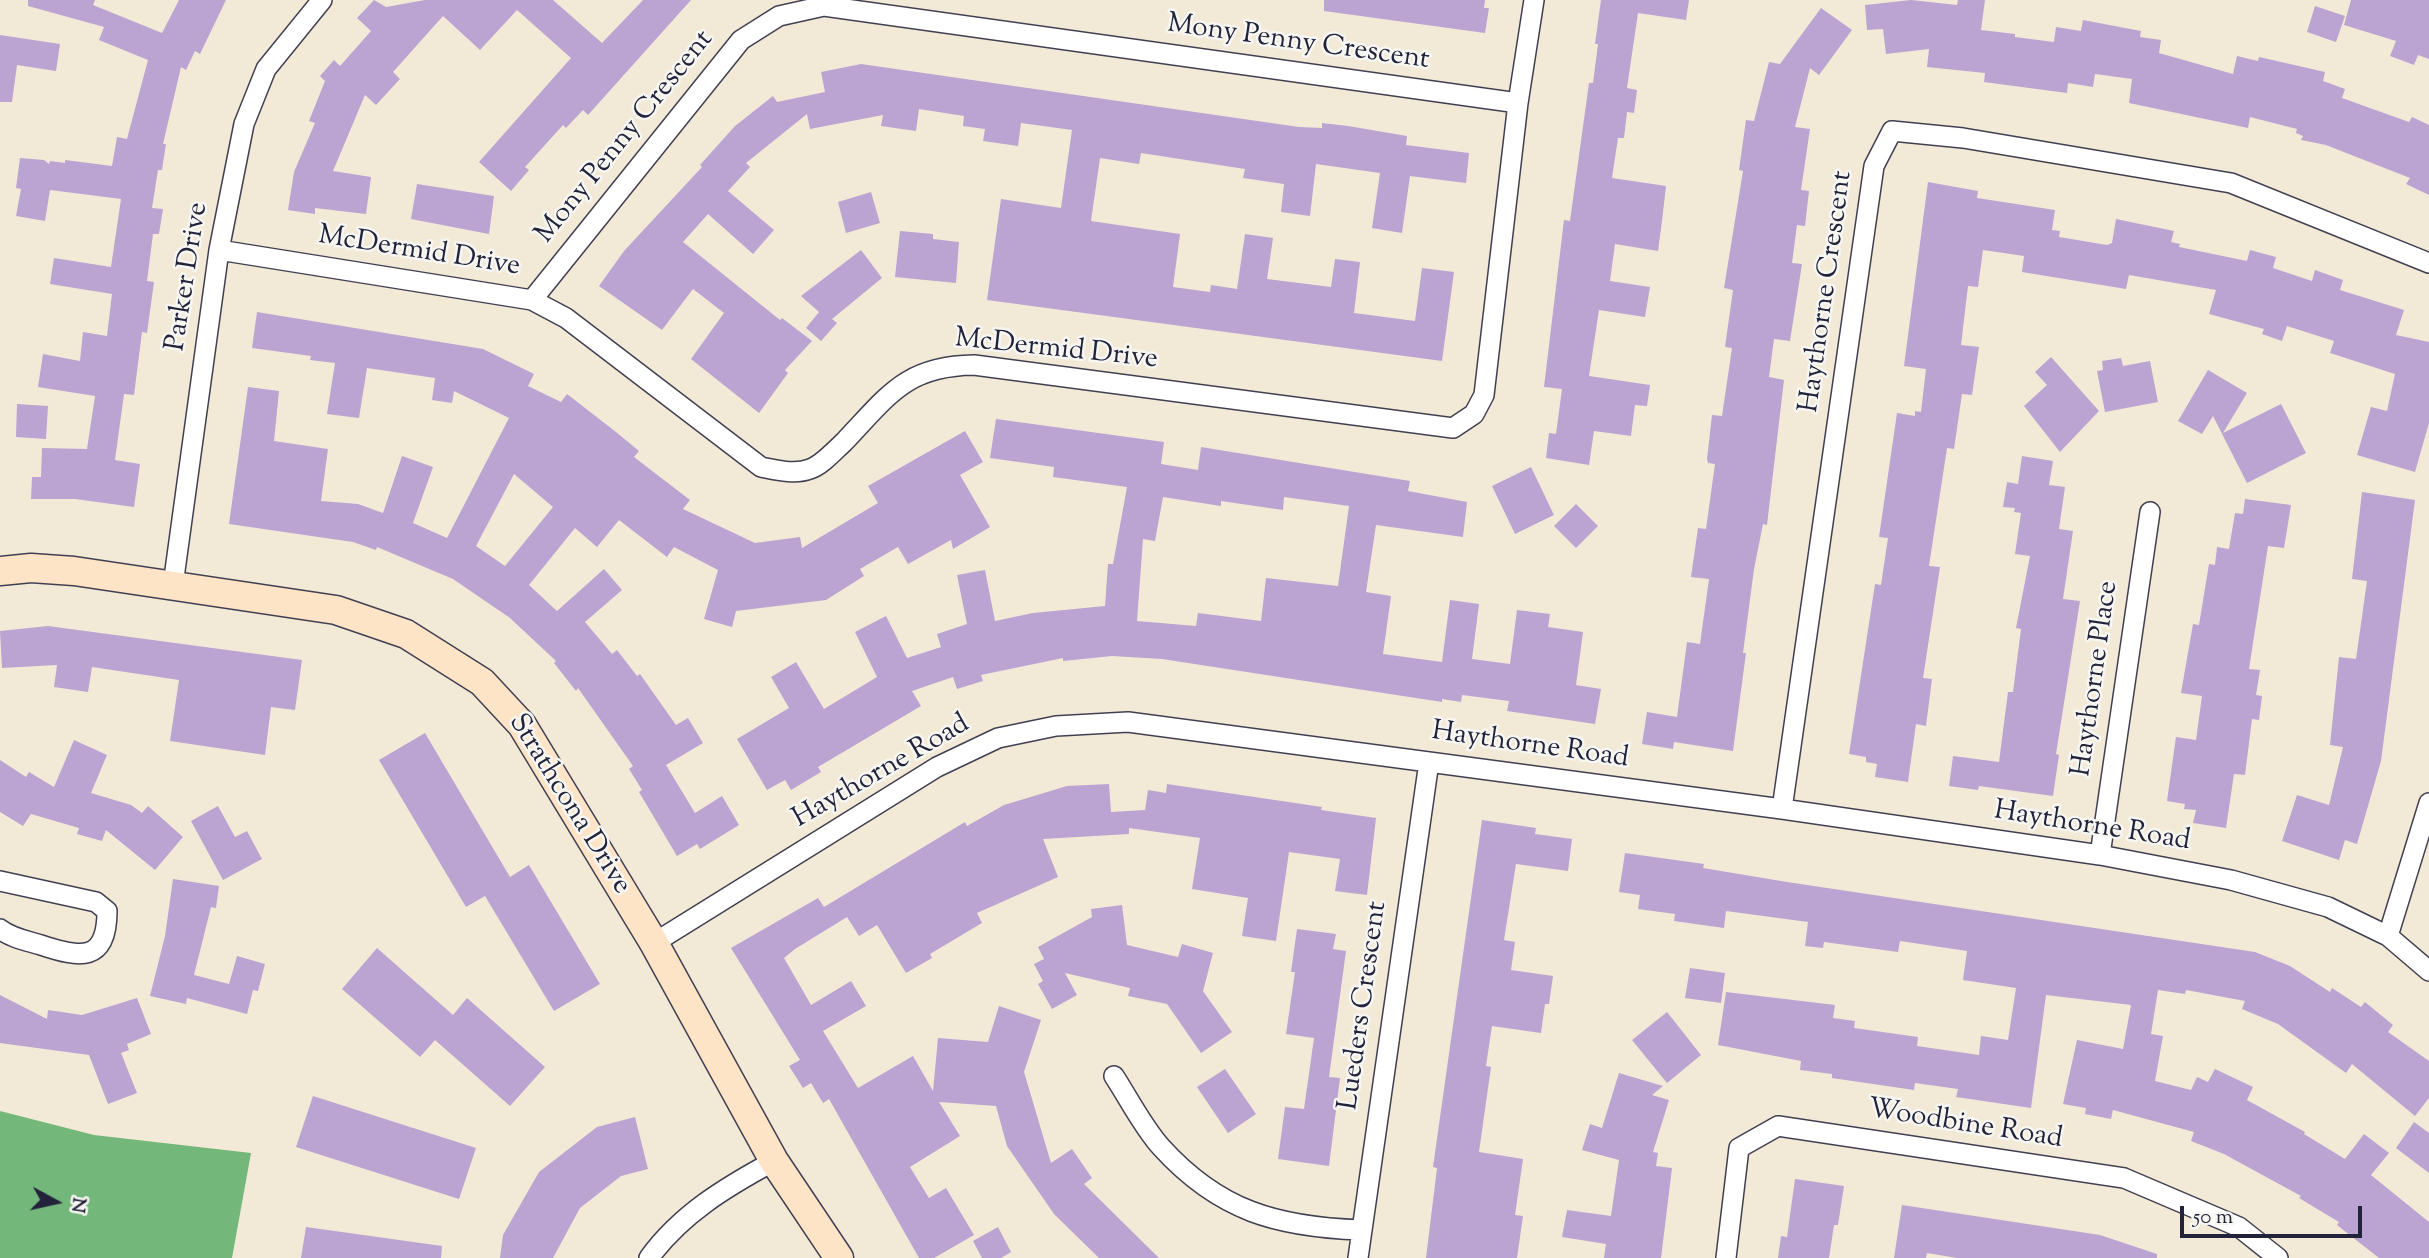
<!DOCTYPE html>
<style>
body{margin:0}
#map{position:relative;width:2429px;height:1258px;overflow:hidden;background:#f3e9d7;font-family:"Sorts Mill Goudy",serif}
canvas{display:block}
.north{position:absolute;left:21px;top:1167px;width:70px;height:70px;-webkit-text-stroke:5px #f6f6f2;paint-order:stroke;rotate:98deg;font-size:19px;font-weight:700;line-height:28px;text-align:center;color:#22223b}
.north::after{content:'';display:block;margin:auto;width:24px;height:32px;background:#22223b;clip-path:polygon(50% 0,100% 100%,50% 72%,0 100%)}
.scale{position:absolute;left:2180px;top:1206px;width:182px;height:32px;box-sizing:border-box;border:4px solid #22223b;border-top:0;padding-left:9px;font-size:21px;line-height:24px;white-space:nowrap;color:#22223b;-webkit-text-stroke:5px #f6f6f2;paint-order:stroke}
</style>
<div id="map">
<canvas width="2429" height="1258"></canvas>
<div class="north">N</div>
<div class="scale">50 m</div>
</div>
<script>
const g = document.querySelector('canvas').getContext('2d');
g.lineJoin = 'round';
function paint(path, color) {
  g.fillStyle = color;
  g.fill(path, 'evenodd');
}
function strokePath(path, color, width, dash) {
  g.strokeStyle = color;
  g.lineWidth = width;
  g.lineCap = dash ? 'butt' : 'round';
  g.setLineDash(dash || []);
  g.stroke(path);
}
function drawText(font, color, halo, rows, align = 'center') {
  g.font = font + ' "Sorts Mill Goudy",serif';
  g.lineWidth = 5;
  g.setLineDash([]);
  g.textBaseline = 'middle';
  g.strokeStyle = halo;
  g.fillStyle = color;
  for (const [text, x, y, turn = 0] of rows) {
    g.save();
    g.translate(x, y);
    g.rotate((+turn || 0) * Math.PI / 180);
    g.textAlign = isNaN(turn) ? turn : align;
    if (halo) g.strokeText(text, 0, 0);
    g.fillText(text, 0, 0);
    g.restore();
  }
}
const forest = new Path2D(`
 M0,1111L94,1135L251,1153L232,1258H0Z`);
const building = new Path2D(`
 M28,0H95L93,5L162,33L179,0H226L200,54L195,51L186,70L181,67L163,144H166L162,170H158L152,208L163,209L159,234H153L147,281L154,282L147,333L142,332L134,395L124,394L115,460L140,464L134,507L75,499H31L32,477H41L42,448L87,449L95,396L38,387L43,354L80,361L83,332L107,336L112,294L50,284L54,258L111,267L121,199L50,190L45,221L16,216L21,189L16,188L20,158L44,160L49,164L50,161L65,163V160L112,166L117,137L127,139L148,60L99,40L104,27L28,6Z
 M374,0L386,7L425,0H553L602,43L643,0H691L588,115L583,110L566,128L563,125L525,167L529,170L511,191L479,162L571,58L517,10L480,50L443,16L393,72L400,79L376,105L365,95L333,171L371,177L366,214L315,208V214L288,210L294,172L315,123L309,121L325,81L320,76L334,60L340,66L371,31L357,18Z
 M1324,0H1485L1484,8H1489L1485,33L1324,11Z
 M1601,0H1689L1686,20L1638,13L1627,88L1637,90L1634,113L1627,112L1624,138H1618L1612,178L1666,186L1662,221L1658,251L1615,244L1610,281L1650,287L1645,317L1599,310L1589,376L1650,385L1647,406L1635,405L1631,436L1594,431L1589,465L1546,458L1549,433L1556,434L1562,389L1544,387L1564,220L1570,221L1589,83H1593L1598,44H1595Z
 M1911,0L1957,5L1958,0H1985L1981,30L2015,34V37L2054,42L2056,27L2081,31L2083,20L2141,31L2140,37L2161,40L2159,53L2233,74L2237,56L2258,61L2259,57L2325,72L2323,81L2345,89L2342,98L2409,122L2412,117L2429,125V195L2406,184L2410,178L2326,145L2301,140L2303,136L2296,133L2297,129L2250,117L2248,128L2129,103L2132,79L2095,74L2093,87L2068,83L2067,93L1984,82L1985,73L1927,67L1929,49L1886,54L1883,29L1867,30L1865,5Z
 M2351,0H2429V59L2418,55L2414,65L2390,56L2396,41L2344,25Z
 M2315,6L2345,16L2336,42L2307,32Z
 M1821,8L1852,30L1819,75L1810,68L1795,127L1810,129L1801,190L1809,191L1805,226L1797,225L1792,263L1802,264L1790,341L1774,339L1769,377L1784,380L1767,525L1763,524L1754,569L1743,653H1746L1733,751L1674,742L1673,749L1642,744L1647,712L1677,717L1687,642L1700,644L1709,579L1691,577L1698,528L1706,529L1715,464L1708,463L1707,459L1712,415L1722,416L1732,348L1725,347L1733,290L1724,288L1743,171L1739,170L1746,120L1754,121L1769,62L1780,64Z
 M0,35L60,44L56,71L17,65L12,102H0Z
 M861,64L1299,127L1322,128V123L1348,126L1407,136L1406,145L1469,153L1466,183L1410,176L1402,233L1372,228L1380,173L1316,164L1310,216L1281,212L1284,184L1243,178L1245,169L1141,153L1139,164L1100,158L1091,221L1180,234L1173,287L1210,292L1211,285L1237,289L1245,234L1273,238L1267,279L1331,287L1335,259L1360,262L1354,313L1415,321L1422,268L1454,272L1442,361L987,300L1001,199L1061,208L1072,130L1021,123L1018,146L983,141L985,129L963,126L964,116L919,109L916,131L881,126L883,115L810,129L807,114L746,163L750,167L728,191L774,230L753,254L708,214L683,242L780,320L782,318L812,341L785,370L788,373L759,413L691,359L724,313L693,289L662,330L599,286L624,251L702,167L700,165L735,126L773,96L777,102L825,92L821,72Z
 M1928,182L1978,191L1977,198L2055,210L2052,230L2060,231L2059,237L2107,245L2112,243L2116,219L2174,231L2171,242L2180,244L2179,247L2247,261L2250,250L2276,257L2273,268L2312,281L2315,270L2343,280L2340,290L2404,310L2396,335L2429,342V423L2415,472L2357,455L2371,407L2387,411L2395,374L2330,353L2334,341L2287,326L2282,341L2262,334L2264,329L2209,314L2216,290L2129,275L2126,289L2022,272L2024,256L1983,250L1978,287L1968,286L1961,345L1979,347L1972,395L1962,394L1954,449L1947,448L1929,566L1940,567L1923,678L1932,679L1926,726L1916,724L1908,782L1875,777L1877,764L1866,762V757L1849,754L1875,584L1881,585L1888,538L1879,537L1897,413L1915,416V411L1921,412L1926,369L1904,366Z
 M417,184L494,196L489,234L411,219Z
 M871,192L880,223L846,233L838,202Z
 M900,231L933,234V239L959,242L956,283L895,277Z
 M861,250L882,278L832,319L837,323L821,341L806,328L819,312L801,296Z
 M257,312L483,349L534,374L528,386L561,402L567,394L616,432L639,451L634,457L690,500L683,509L755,543L800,537L802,548L878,503L868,486L965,431L983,462L960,475L990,527L953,549L951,540L908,564L898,547L860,569L864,576L826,600L736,611L732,627L704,619L718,570L674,547L667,557L619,520L597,547L575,528L529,585L557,611L604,569L622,590L585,622L612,654L617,650L637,676L640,674L676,725L688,718L703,743L666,765L695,813L722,796L739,825L700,849L697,844L677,856L639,792L642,790L629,769L633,766L578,688L576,691L554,663L556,661L510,618L453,579L377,547L376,550L353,542L229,524L248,387L279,391L274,441L328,449L321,501L358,504L383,513L402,456L433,467L413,523L447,538L509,418L454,391L452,403L432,400L435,378L367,368L359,418L327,414L335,363L310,360L311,356L252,348ZM514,474L553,507L505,566L476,546Z
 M2051,357L2099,411L2060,452L2024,406L2047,385L2035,372Z
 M2121,358L2123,366L2150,361L2158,402L2105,412L2097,371L2103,370L2102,361Z
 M2208,370L2247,393L2223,433L2281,404L2306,453L2247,483L2213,416L2202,434L2178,421Z
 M17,404L48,406L46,439L16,437Z
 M996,419L1164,442L1161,464L1198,470L1201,447L1410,481L1408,491L1467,502L1463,537L1376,525L1366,592L1391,596L1383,654L1442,662L1450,600L1479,604L1472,659L1510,664L1517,610L1550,614L1548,627L1583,632L1576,685L1601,689L1595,724L1507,711L1509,701L1462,695L1461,702L1442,699V702L1162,659L1112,656L1063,661V658L981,675L983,681L957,689L953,677L912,691L921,706L818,767L821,772L791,790L785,780L767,790L737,739L789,708L771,677L796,662L824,709L877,677L855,632L886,616L907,658L941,647L937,634L967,624L957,575L985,570L995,621L1033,613L1105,606L1108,564H1113L1127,487L1053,477L1054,467L990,458ZM1163,497L1221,506V501L1283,510L1284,497L1349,506L1338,586L1266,578L1261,621L1198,613L1196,626L1137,621L1143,539L1155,541Z
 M2022,456L2053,461L2049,485L2065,487L2059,529L2073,531L2063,599L2080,601L2056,754L2059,755L2053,796L1979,786L1978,790L1949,786L1953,756L1999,762L2008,692H2013L2021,629L2016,628L2030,556L2015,554L2021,513L2014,512L2015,508L2003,507L2007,482L2018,484Z
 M1531,467L1554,515L1515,534L1492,486Z
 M2362,492L2415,500L2381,761L2357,844L2345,840L2339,860L2282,841L2297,795L2329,805L2343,747L2330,745L2339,657L2356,659L2367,581L2352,579Z
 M2245,499L2291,505L2284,548L2268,546L2249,669L2260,670L2256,695L2262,696L2259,720L2252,719L2245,775L2234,774L2226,828L2193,823L2196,810L2184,809L2185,804L2167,801L2176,737L2196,740L2202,696L2181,693L2193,624L2199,625L2209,564L2215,565L2217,547L2229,549L2235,513L2243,514Z
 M1576,504L1598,526L1576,548L1554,526Z
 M48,626L302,660L295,710L271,707L265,755L170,741L179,680L92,667L88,692L54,687L57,665L2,668L0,631Z
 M425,733L510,877L529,865L600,984L554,1011L485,896L466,907L379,760Z
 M74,740L107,755L91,793L131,805L142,813L148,806L183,837L155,870L106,830L102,841L77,834L79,828L31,814L23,826L0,812V760L26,777L29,772L54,787Z
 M1109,784L1111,812L1145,810L1148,790L1166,793L1167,784L1322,807L1321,810L1376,818L1367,895L1335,891L1340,859L1289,852L1276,941L1242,936L1248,898L1192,889L1200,838L1129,828V834L1043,839L1058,877L977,913L982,923L930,954L932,958L906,973L877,925L859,936L847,917L795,949L784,958L811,1005L851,981L866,1006L823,1031L858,1088L913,1056L933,1091L938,1038L988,1042L999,1006L1041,1020L1024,1072L1051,1163L1072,1149L1092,1178L1084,1184L1159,1258H1099L1054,1214L1007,1146L996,1106L939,1102L960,1136L910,1167L929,1198L946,1188L974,1235L934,1258H919L829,1099L823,1103L811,1083L803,1088L789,1066L800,1060L731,948L818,898L824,907L965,822L967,826L1004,805L1067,786Z
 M218,806L235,837L247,831L262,859L223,880L191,821Z
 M1482,820L1536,828L1535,834L1572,839L1568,871L1516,864L1504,940L1515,942L1511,970L1553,976L1549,1004H1545L1541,1033L1492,1026L1486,1066L1491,1067L1479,1152L1523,1159L1515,1215L1523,1216L1517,1258H1426L1437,1168L1433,1167Z
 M1625,853L1704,864L1703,868L1787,882L2255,952L2290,966L2330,992L2332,988L2361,1007L2365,1002L2393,1025L2388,1032L2429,1061V1098L2415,1116L2352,1064L2346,1073L2278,1024L2242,1009L2245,1001L2186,990L2185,994L2158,990L2151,1034L2163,1036L2155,1081L2191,1090L2197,1077L2208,1082L2215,1069L2253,1087L2247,1100L2305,1132L2304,1134L2345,1159L2364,1134L2389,1153L2371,1175L2429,1222V1258H2379L2337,1225L2339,1222L2299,1198L2301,1196L2224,1154L2191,1141L2194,1132L2113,1110L2111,1119L2085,1114L2086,1108L2063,1104L2077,1040L2123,1049L2131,1005L2046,995L2031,1108L1956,1097L1958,1089L1915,1083L1914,1090L1832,1078V1074L1800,1070L1801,1061L1718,1045L1726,992L1835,1005L1833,1018L1855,1021L1854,1028L1918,1037L1917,1046L1979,1055L1981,1036L2008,1040L2016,988L1963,980L1967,951L1900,941L1898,952L1824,942L1823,948L1805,946L1808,922L1726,911L1724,928L1674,921L1675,914L1638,909L1640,895L1619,892Z
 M173,879L219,886L216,908L211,907L194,975L229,984L237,956L265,964L258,991L253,990L247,1014L187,998L186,1004L150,996L165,936Z
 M1122,905L1127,945L1178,957L1182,944L1213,953L1203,991L1232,1032L1201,1053L1167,1004L1128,996L1130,988L1065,973L1077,995L1052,1009L1038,984L1043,981L1034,964L1044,959L1038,947L1092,917L1091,909Z
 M1297,929L1336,934L1333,949L1346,951L1329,1077L1340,1078L1329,1166L1278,1159L1285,1107L1304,1109L1314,1038L1286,1034L1295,972H1291Z
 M377,948L453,1015L467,998L545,1067L510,1106L435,1040L420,1057L342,989Z
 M1690,968L1725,973L1721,1003L1685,998Z
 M0,995L47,1019L48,1010L82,1015L137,998L151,1034L127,1044L129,1050L121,1053L137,1093L108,1104L89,1055L0,1043Z
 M1667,1012L1701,1055L1667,1083L1632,1040Z
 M1225,1069L1256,1114L1228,1133L1197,1087Z
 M1619,1073L1663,1086L1652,1095L1669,1100L1653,1152L1658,1153L1656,1166L1672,1168L1661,1258H1604L1606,1244L1562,1237L1567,1210L1611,1216L1619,1160L1582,1150L1590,1124L1602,1128Z
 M313,1096L476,1148L459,1199L296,1147Z
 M635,1117L648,1169L621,1176L580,1208L553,1258H500L503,1235L539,1172L597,1127Z
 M2414,1122L2429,1133V1173L2396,1148Z
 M1795,1179L1844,1186L1838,1225H1834L1829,1258H1778L1781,1236L1787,1237Z
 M1902,1205L2100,1235L2157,1254V1258H1957L1927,1253L1926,1258H1894Z
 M306,1227L442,1246L441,1258H301Z
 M998,1227L1011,1252L1001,1258H982L973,1241Z`);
const street = new Path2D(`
 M219,250L532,300L566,318L761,467C776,470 795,475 810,469C822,465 834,451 844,442C888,396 905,366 974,365L1453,428L1474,414L1484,395L1518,103L1534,0
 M532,300L741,40L779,16L824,6L1518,103
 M173,585L219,250L244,124L266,69L322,0
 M1782,809L1874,166L1892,131L1963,138L2231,183L2429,263
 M2100,855L2150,512
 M0,881L96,902L107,911C107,963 80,958 41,945C28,941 11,938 0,929
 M2388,936L2429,803
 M654,943L937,767L998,738L1056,726L1128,722L1782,809L2100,855L2231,880L2328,907L2388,936L2429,971
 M1114,1076C1129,1099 1143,1127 1161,1147C1219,1211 1277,1227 1361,1230
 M649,1258C681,1214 726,1187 774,1161
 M1358,1258L1429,762
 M1726,1258L1739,1148L1778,1126L2124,1178L2239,1227L2278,1258`);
const secondary = new Path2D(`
 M0,571L31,568L74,571L336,610L406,634L482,682L522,725L654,943L774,1161L839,1258`);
const streetNames = [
 ["Mony Penny Crescent",1298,44,8],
 ["Mony Penny Crescent",626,138,-51],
 ["McDermid Drive",419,253,9],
 ["Parker Drive",189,277,-81],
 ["Haythorne Crescent",1828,292,-82],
 ["McDermid Drive",1056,351,6],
 ["Haythorne Place",2097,679,-82],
 ["Haythorne Road",1530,747,8],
 ["Haythorne Road",882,773,-30],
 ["Strathcona Drive",568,805,58],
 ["Haythorne Road",2092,828,9],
 ["Lueders Crescent",1365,1006,-82],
 ["Woodbine Road",1965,1126,9]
];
paint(forest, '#74b77a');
paint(building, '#bba4d2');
strokePath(street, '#414052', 22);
strokePath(secondary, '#414052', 31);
strokePath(street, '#fff', 19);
strokePath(secondary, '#fee4c6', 28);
drawText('28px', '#22223b', '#f6f6f2', streetNames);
</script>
